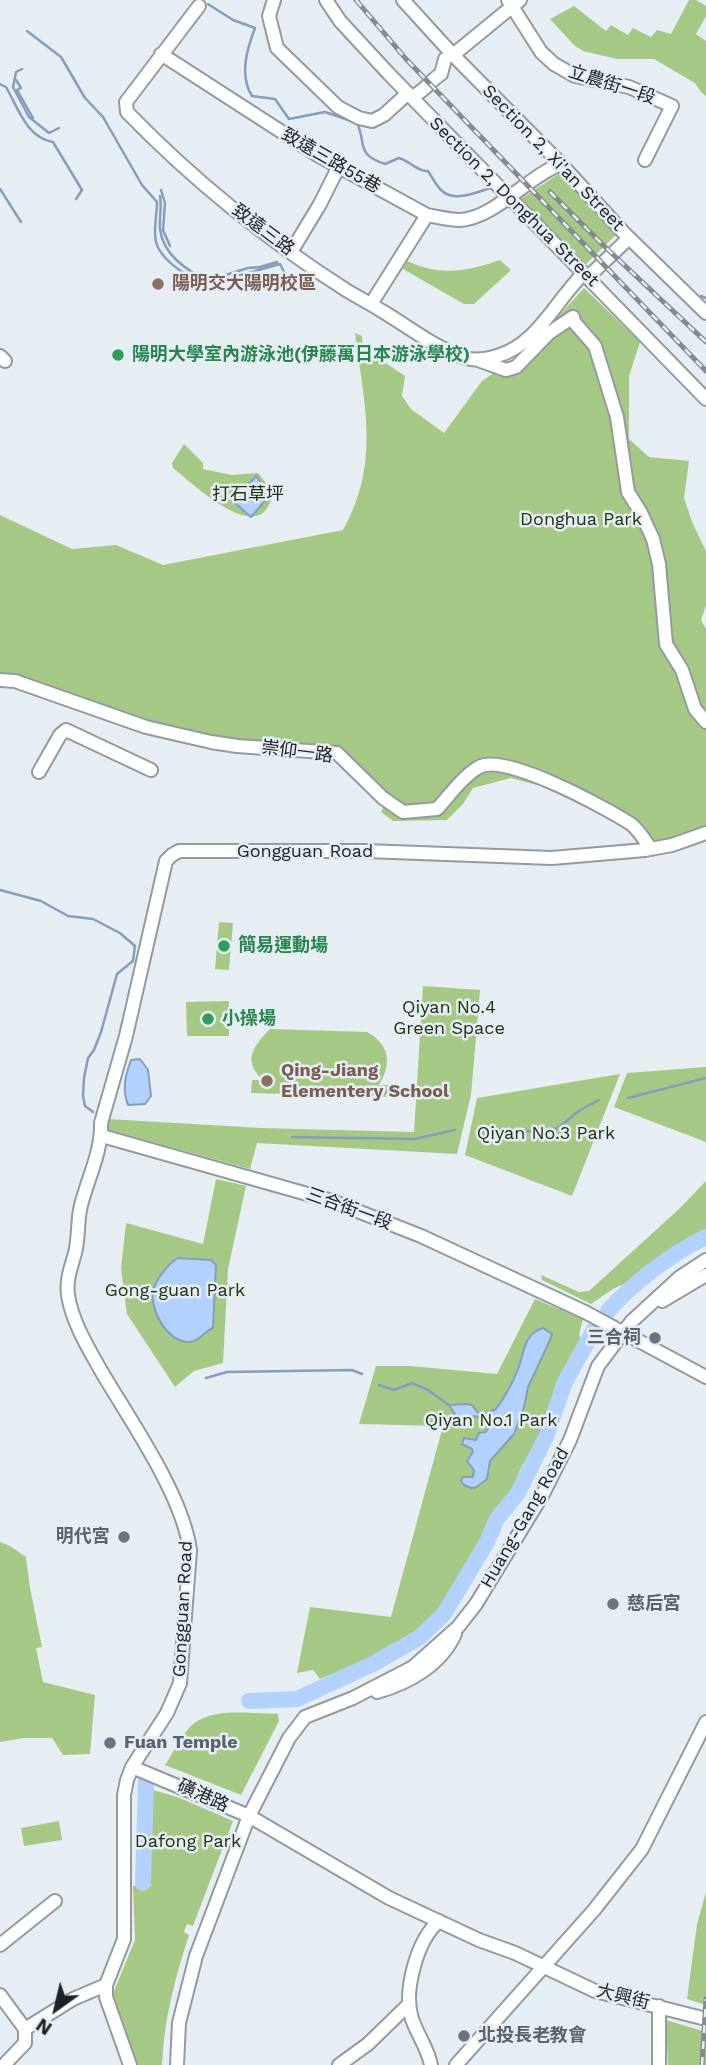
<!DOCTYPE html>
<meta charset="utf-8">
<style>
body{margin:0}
#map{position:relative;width:706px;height:2065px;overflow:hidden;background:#e6eef4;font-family:"Work Sans",sans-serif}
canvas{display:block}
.north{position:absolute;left:21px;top:1974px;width:70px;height:70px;-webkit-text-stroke:5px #e6eef4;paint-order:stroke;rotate:214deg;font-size:19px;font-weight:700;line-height:28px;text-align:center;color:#202325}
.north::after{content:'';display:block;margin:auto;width:24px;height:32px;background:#202325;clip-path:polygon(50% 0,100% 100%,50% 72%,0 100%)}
</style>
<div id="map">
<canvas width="706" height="2065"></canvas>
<div class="north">N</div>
</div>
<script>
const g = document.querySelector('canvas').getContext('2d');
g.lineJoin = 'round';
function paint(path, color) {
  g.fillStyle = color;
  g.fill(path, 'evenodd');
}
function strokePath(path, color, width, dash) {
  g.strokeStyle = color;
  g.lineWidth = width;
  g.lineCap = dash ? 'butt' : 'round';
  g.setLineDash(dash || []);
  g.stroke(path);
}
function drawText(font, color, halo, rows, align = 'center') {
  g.font = font + ' "Work Sans","Noto Sans TC",sans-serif';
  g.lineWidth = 5;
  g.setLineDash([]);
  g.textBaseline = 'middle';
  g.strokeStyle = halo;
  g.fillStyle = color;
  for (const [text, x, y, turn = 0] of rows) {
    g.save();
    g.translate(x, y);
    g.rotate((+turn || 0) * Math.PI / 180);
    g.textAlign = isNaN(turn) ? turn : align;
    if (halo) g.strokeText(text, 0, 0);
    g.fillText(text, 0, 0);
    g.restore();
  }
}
const green = new Path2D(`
 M689,0H696L706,6V16L696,34L706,41V96L701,92L695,83L654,59H617L583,51L574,45L550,19L574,6L606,31L611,25L628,35L633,28L651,37L657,30L671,34Z
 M560,173L618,233L584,266L519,200Z
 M500,260L511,270L474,304H464L403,269L407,261C440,276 466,272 500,260Z
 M584,288L640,342L629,376V439L649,457L689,461L684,498L692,522L706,551V605L701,620L706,629V829L657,845L634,828L559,791L511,778L473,788L463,804L447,820L393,821L381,812L386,802L339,757L220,748L0,679V515L72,549L116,545L163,565L343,530C381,463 364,404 355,333L362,336L363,348L405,376L402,396L411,409L444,433L482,381L530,348Z
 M184,444L203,463V469L232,475L258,473C266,483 276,493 268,507C249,539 190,481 173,468L172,463Z
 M219,922L233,923L229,970L215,969Z
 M423,986L480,990L471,1095L457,1154L257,1143L250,1169L106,1129L108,1119L261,1128L414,1132Z
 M229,1001V1036H187L186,1002Z
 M270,1029L367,1032C390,1045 392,1063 379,1085H394V1097L251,1093L252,1080H263C242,1061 253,1046 270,1029Z
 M706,1067V1142L614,1107L627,1073Z
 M620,1074L572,1196L465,1155L477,1098Z
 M216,1179L246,1186L228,1269L223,1363L194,1371L175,1387L127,1314L121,1269L126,1223L203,1244Z
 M706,1181V1232L686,1243L679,1255L666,1264L613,1289L591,1304L542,1280L541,1275L579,1292L589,1291L679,1209Z
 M535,1299L583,1319L579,1335L581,1339L557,1387L542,1430L520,1470L512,1490L497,1509L486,1535L443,1610L416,1634L385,1652L320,1679L313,1670L297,1673L310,1607L391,1617L443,1426L359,1424L376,1366H410L497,1374Z
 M0,1542L10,1546L26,1557L30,1588L42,1647L36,1648L43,1682L95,1695L90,1754L63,1755L52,1738H24L0,1742Z
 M278,1714L279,1721L241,1795L165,1765C173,1753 180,1738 189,1728C209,1706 252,1714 278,1714Z
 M150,1789L180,1798L233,1821L193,1926L187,1924L184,1932L189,1935C175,1978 164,2019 162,2065H135L114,1998V1991L135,1940L133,1886H151Z
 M59,1821L62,1840L24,1846L21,1828Z
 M706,1892V2005L687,1999L697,1924Z
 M666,2020L706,2032V2065H668Z`);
const water = new Path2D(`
 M256,476L270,495L251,517L234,502Z
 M140,1059L148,1070L151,1096L145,1104L128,1105C122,1089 125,1076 131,1060Z
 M178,1258L211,1260L216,1265L213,1328C204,1331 200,1341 190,1342C168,1344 147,1307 154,1288C157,1278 169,1263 178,1258Z
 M543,1328L552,1334L550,1340L528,1387L524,1407L514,1434L490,1461L487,1479L475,1488C470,1488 462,1486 461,1480L463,1477H473L474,1470L467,1461L473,1452L472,1449L462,1444L464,1438L476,1440L479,1433L486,1432L488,1429L484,1418L474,1416L469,1422L461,1423L449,1405L466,1404L472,1405L479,1414L490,1412L496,1409C505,1397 513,1382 518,1369C525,1352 523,1334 543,1328Z`);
const stream = new Path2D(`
 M208,4L233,20L255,28C247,49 239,75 252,96L275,99L289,119L325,112L357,123C367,144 355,154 385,164L399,158C410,161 418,172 428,171C432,177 436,185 441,190C454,203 476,192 491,188
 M27,31L61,57L85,98L103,117L142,185L157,202C157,214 153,230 156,242C161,262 189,277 205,285L280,264L284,272
 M22,69L16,72L13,87L29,117L49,133L59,128
 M16,80L21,88L17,90L33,118
 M0,84L6,87C18,108 27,138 53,142L82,190L76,199
 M0,189L21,222
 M161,190L165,203L163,230L170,246
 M160,196C162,207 159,218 160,229C163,255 186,269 206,281L248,268L260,267L277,262
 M701,296L706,298
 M0,890L41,901L68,916L93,919L120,933L135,946L133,961L117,974L101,1032L94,1050L88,1058L84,1078L83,1096L85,1106L93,1112
 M628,1098L706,1078
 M486,1129H512L535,1132L558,1128L580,1110L599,1100
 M292,1137L415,1139L455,1130
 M206,1378L227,1372L352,1370L362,1374
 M379,1385L394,1390L412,1383L428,1390L449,1405`);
const river = new Path2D(`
 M608,1311C633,1283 672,1253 706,1237
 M249,1701L297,1699L373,1664L420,1637L444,1614L487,1542L497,1519L518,1493L546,1437L565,1382L595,1328
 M143,1883L146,1782`);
const minor = new Path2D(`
 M274,0L269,16L277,48L338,107L359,118L372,121L384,115L407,94
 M326,0L340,21L389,74L503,191L510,194L514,202L706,399
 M403,0L453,55L561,164L623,232L706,313
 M508,0L541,52L554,64L575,76L629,87L672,106L645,160
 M199,6L126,102L127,112C192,179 266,239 346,290C357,297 370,303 382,311C409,327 436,349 466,358C475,361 487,359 497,356C537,345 556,300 584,273
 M161,54L319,156L427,215C438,217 448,220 460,220C495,218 528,176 561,164
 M453,55L520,0
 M417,94C427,88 431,80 441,74L445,59
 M291,252L320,204L338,168
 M588,277L629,238
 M371,304L427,215
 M0,356L5,361
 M478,360L506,370L516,367L549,333L573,317L574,322L595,346L617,417L628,492L641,513L653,539L659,564L666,644L682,670L695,709L706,722
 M0,680L15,681L146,727L211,742L237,746L337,753L383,798L403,812L437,809C449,796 463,776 479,767C504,752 606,808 631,824C639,830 645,841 651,849
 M39,772L60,735L66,730L151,770
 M102,1136L332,1201L421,1236L585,1312L706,1377
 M662,1301L706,1275
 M377,1692C409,1683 441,1665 455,1634
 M132,1767L249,1816L389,1898L479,1940L515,1953L595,1991L706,2019
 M0,1945L55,1901
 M0,1995L25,2029
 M659,2006V2065
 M25,2029L73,1999L106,1985
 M4,2065L25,2043V2029
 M130,2065L106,1997V1985L124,1939V1795L127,1780L132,1767L167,1713L180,1683L190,1550C182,1493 129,1419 100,1369C87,1346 72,1321 68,1295C66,1279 71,1268 75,1253C79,1238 77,1221 81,1205C88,1178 102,1151 101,1123L126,1036L166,861L172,855L179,851H366L552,858L645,850L672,845L706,833
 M177,2065L179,2023L196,1956L249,1816L289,1738L305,1717L353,1698L413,1667L458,1627L476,1604L543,1494L570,1440L598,1366L631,1322L680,1277L706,1260
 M339,2065L368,2044L408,2005
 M431,2065C428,2049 417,2034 412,2019C403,1991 417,1940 439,1921
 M456,2065L594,1910L642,1849L706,1722`);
const rail = new Path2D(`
 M356,0L406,59L706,371
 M550,192L603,245L706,342
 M702,2065L706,1999`);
const markers = [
 [158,284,7,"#8d6e63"],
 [118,355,7,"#2e9e5b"],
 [224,946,7,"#2e9e5b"],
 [208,1019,7,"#2e9e5b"],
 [267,1081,7,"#8d6e63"],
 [655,1338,7,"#6b7280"],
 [124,1537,7,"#6b7280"],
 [613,1604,7,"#6b7280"],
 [110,1743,7,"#6b7280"],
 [464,2036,7,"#6b7280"]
];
const streetNames = [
 ["立農街一段",612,85,18],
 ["Section 2, Xi'an Street",553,158,46],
 ["致遠三路55巷",331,161,30],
 ["Section 2, Donghua Street",514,202,45],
 ["致遠三路",263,230,37],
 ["崇仰一路",297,752,7],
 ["Gongguan Road",305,852],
 ["三合街一段",349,1209,20],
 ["Huang-Gang Road",525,1518,-60],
 ["Gongguan Road",183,1609,-87],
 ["磺港路",203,1796,24],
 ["大興街",623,1997,14]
];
const educationNames = [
 ["陽明交大陽明校區",172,284],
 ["Qing-Jiang",281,1071],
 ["Elementery School",281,1092]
];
const leisureNames = [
 ["陽明大學室內游泳池(伊藤萬日本游泳學校)",132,355],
 ["簡易運動場",238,946],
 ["小操場",222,1019]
];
const parkNames = [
 ["打石草坪",248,495],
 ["Donghua Park",581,520],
 ["Qiyan No.4",449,1008],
 ["Green Space",449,1029],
 ["Qiyan No.3 Park",546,1134],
 ["Gong-guan Park",175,1291],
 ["Qiyan No.1 Park",491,1421],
 ["Dafong Park",188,1842]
];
const worshipNames = [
 ["三合祠",641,1338,"right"],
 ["明代宮",110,1537,"right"],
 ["慈后宮",627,1604],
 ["Fuan Temple",124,1743],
 ["北投長老教會",478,2036]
];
paint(green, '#a5c985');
paint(water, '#b2d1fc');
strokePath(water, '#869dbc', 2);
strokePath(stream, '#869dbc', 2.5);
strokePath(river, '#b2d1fc', 16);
strokePath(minor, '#939aa0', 16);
strokePath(minor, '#fff', 12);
strokePath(rail, '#858a8f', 5);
strokePath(rail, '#e6eef4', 2.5, [8]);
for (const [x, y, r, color] of markers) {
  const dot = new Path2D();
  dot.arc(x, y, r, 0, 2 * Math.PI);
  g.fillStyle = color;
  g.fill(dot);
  strokePath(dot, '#e6eef4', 2.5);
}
drawText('18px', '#202325', '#e6eef4', streetNames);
drawText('bold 18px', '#785e54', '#e6eef4', educationNames, 'left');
drawText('bold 18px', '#27864d', '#e6eef4', leisureNames, 'left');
drawText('18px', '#213110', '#e6eef4', parkNames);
drawText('bold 18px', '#5b616d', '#e6eef4', worshipNames, 'left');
</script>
